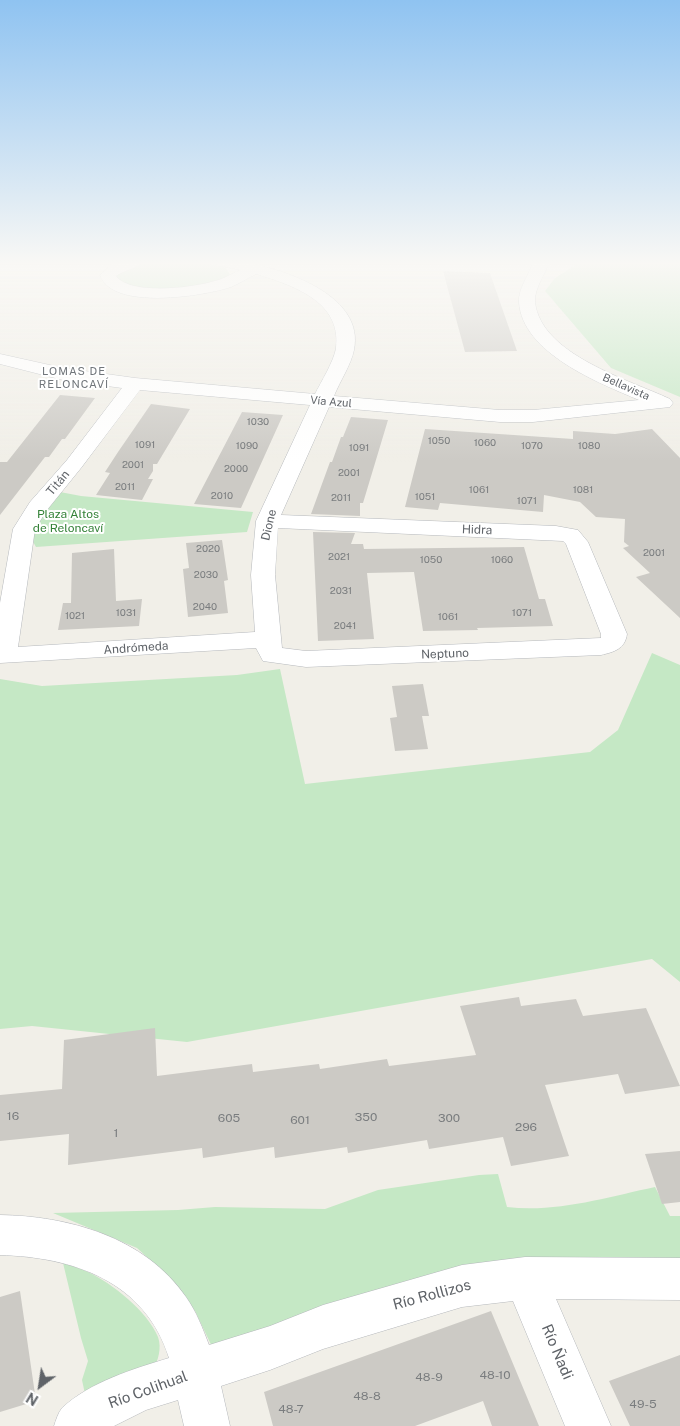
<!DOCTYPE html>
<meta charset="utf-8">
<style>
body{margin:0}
#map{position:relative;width:680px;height:1426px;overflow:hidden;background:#f1efe8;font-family:"Public Sans",sans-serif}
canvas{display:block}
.north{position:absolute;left:15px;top:1361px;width:50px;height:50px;-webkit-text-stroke:4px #fff;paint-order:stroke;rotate:211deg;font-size:14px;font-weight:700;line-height:20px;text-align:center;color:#5f6368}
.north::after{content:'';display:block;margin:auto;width:18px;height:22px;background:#5f6368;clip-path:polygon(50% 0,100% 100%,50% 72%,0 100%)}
</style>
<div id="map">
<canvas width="680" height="1426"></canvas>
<div class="north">N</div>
</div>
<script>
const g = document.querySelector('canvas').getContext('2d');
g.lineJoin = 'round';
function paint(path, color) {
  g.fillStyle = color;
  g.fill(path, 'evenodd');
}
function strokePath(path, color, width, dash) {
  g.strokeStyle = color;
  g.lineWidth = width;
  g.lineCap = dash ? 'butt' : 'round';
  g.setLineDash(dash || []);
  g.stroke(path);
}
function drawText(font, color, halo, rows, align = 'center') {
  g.font = font + ' "Public Sans",sans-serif';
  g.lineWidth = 4;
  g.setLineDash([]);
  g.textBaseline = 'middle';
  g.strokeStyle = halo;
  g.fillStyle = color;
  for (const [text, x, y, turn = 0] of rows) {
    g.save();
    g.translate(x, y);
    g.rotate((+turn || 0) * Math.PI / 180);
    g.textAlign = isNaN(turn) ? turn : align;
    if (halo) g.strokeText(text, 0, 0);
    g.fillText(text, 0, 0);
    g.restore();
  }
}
const green = new Path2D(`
 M153,262C177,262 203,260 226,268L230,275L227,278C197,287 142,299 115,277L116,274L138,265Z
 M580,262H680V397L611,368L545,291L555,278Z
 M60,492L81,496L253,512L247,532L36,547L31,538L42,514Z
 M652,653L680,665V982L652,959L187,1042L32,1026L0,1029V679L42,686L237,675L280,669L305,784L590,752L618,730Z
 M498,1174L507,1207C556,1213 608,1197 655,1187L670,1216H680V1263L215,1353L195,1311L162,1271L137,1248L53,1213L178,1210L215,1207L325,1209L378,1190L479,1175Z
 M63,1263C71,1266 80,1268 88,1272C112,1283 148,1312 158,1337C162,1348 158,1361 153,1370L85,1394L82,1380L88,1361L81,1338Z`);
const building = new Path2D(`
 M443,271L490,273L517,351L465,352Z
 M60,395L95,398L65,439H62L49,457H45L0,515V462H7Z
 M151,404L190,409L157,464H153V471L148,479H153L142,500L96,495L110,473L105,472L118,452Z
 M242,412L283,415L241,508L194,504Z
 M351,417L388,420L363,503H360V516L311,514L330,462H332L341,437H343Z
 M425,429L573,439V431L615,434L652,429L680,458V618L636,577L650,573L623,548L629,546L624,542L625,519L596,517L580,502L544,495L543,512L440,503L438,510L405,507Z
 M313,532L355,533L351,544H363L364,549L524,547L539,599H545L553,626L477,628L478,630L423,631L414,572L367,573L374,639L318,641Z
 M222,540L228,580L224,581L228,613L188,617L183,569L189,568L186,543Z
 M114,549L116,601L142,599L139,626L58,630L63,603H71L72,553Z
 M423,684L429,716H422L428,749L395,751L390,718L397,717L392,686Z
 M519,997L521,1006L576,999L583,1016L646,1008L680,1086L625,1094L618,1074L545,1085L569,1156L511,1166L503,1137L429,1149L427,1140L348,1153L347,1147L275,1158L274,1147L203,1158L202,1148L68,1165L69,1134L0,1141V1095L62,1089L64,1040L155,1028L157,1076L252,1064L253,1072L319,1064L320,1069L387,1059L389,1066L476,1055L460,1006Z
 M680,1151V1202L662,1204L645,1154Z
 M20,1291L36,1401L0,1412V1297Z
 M491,1311L539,1426H492L483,1401L415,1426H273L264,1392Z
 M680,1355V1426H630L609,1381Z`);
const minor = new Path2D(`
 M117,262H143C136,269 124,270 116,276C130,295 190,288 211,282C221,280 230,275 240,270L217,265L214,262C226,262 238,261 249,263C289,271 365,297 354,350C351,365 340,381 334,396L500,410H533L639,400C599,383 522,353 519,302C518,289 529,275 533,262H549C545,275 534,289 535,302C541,355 630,380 670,399L673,403L670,407L533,422H500L329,407L281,515L556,526L578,530L588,542L627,634C625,649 614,652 601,655L306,667L263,661L256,648L0,663V603L13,529L30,502L67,460L122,388L63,380L0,364V354L63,368L135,378L315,394C321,382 334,361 336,348C342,301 292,285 256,274C248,278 240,283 231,287C204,296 112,311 100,275L112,264ZM140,390L310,405L256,521L251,575L255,632L18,647L35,529L47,510L81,468ZM278,528L563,541L566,544L601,634V638L306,651L282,648L275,575Z
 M0,1215C68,1216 145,1237 186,1297C196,1311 203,1329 209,1345L270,1326L323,1305L462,1265L525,1257L680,1258V1300L556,1299L611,1426H565L513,1301L462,1307L323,1349L270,1370L221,1386L230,1426H184L178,1400L146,1410L114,1426H54C56,1420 58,1413 62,1408C90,1382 133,1369 169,1358C145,1281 73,1257 0,1255Z`);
const numberNames = [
 ["1030",258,422],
 ["1050",439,441],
 ["1060",485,443],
 ["1091",145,445],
 ["1090",247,446],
 ["1070",532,446],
 ["1080",589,446],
 ["1091",359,448],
 ["2001",133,465],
 ["2000",236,469],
 ["2001",349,473],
 ["2011",125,487],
 ["1061",479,490],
 ["1081",583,490],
 ["2010",222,496],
 ["1051",425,497],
 ["2011",341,498],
 ["1071",527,501],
 ["2020",208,549],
 ["2001",654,553],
 ["2021",339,557],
 ["1050",431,560],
 ["1060",502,560],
 ["2030",206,575],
 ["2031",341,591],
 ["2040",205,607],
 ["1031",126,613],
 ["1071",522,613],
 ["1021",75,616],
 ["1061",448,617],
 ["2041",345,626]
];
const farNeighbourhoodnames = [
 ["LOMAS DE",74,372],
 ["RELONCAVÍ",74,385]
];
const farStreetnames = [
 ["Bellavista",626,387,24],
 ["Vía Azul",331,402,5]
];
const streetNames = [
 ["Titán",58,483,-50],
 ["Dione",269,525,-77],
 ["Hidra",477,530,2],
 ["Andrómeda",136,648,-4],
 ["Neptuno",445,654,-2]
];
const parkNames = [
 ["Plaza Altos",68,514],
 ["de Reloncaví",68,528]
];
const nearNumbernames = [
 ["16",13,1116],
 ["350",366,1117],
 ["605",229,1118],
 ["300",449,1118],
 ["601",300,1120],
 ["296",526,1127],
 ["1",116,1133],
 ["48-10",495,1375],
 ["48-9",429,1377],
 ["48-8",367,1396],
 ["49-5",643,1404],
 ["48-7",291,1409]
];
const nearStreetnames = [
 ["Río Rollizos",432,1295,-15],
 ["Río Ñadi",557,1352,67],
 ["Río Colihual",148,1390,-20]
];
paint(green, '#c5e8c5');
paint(building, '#cccac5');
strokePath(minor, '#b5b8bc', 1);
paint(minor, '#fff');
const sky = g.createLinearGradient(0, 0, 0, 462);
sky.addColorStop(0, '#8fc3f1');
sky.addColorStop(0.57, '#f9f8f5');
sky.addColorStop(1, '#f9f8f500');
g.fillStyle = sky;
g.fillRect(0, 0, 680, 462);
drawText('10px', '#7a7d7f', null, numberNames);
g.letterSpacing = '1px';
drawText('11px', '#70757a', '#fff', farNeighbourhoodnames);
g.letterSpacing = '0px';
drawText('11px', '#5f6368', '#fff', farStreetnames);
drawText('12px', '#5f6368', '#fff', streetNames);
drawText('12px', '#348238', '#fff', parkNames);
drawText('12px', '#7a7d7f', null, nearNumbernames);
drawText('15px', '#5f6368', '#fff', nearStreetnames);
</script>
